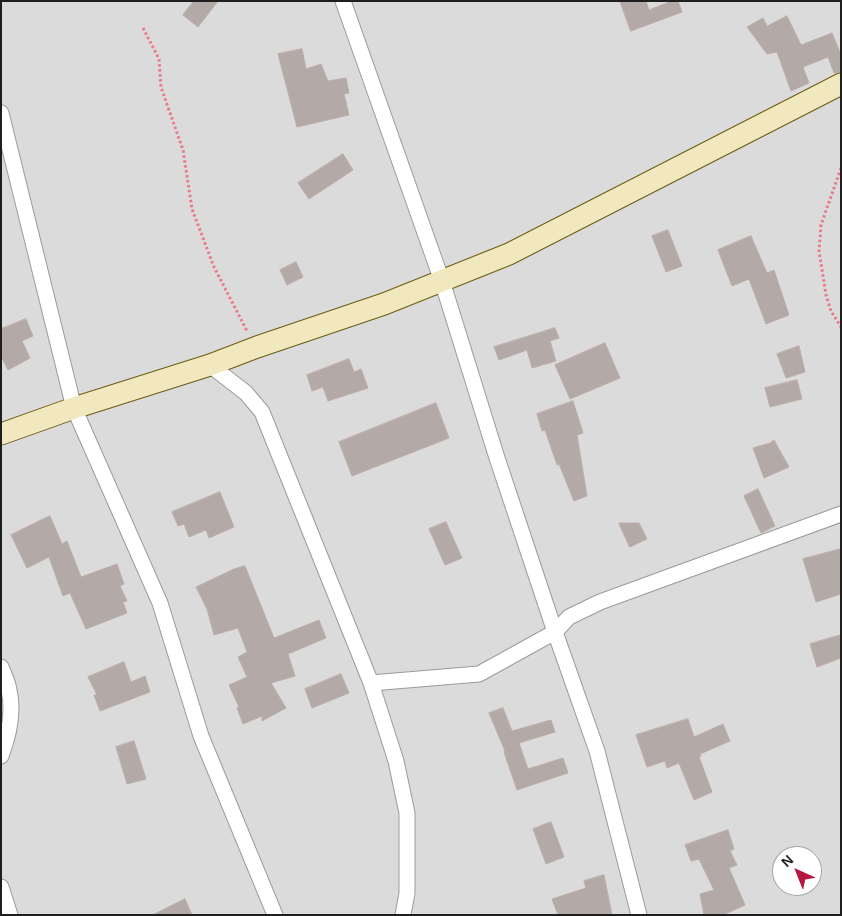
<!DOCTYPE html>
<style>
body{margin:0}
#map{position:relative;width:842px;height:916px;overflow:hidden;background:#eee9e5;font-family:Arial,sans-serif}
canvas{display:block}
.frame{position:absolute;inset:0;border:2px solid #1e1e1e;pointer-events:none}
.north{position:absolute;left:772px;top:846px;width:50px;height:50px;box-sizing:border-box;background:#fff;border:1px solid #a5a5a5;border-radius:50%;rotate:316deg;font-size:14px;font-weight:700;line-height:20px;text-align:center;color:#1e1e1e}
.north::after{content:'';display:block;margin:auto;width:18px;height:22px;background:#b6163f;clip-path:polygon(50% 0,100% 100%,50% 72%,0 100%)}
</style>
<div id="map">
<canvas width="842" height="916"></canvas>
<div class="frame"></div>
<div class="north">N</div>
</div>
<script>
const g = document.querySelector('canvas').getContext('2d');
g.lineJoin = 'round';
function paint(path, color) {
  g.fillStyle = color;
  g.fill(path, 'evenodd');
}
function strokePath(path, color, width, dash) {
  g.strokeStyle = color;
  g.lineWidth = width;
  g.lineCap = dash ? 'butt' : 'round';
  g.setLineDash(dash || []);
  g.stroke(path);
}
const residential = new Path2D(`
 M1,1H841V915H1ZM782,856H812V886H782Z`);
const building = new Path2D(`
 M194,1H218L198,27L183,15Z
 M620,1H646L649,10L672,1H678L682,12L631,31Z
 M787,16L801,45L832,33L841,55V72L834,73L828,57L803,67L809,83L791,91L777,52L767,54L747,27L763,18L767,26Z
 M302,49L306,69L321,64L328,81L346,78L349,93L344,94L349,115L297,127L278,54Z
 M343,154L353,170L309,199L298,183Z
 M668,230L682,266L666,272L652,236Z
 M751,236L767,273L774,270L789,315L766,324L749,279L732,286L718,250Z
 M296,262L303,277L287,285L280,270Z
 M26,319L33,336L22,341L30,358L8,370L1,356V329Z
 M555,328L559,338L550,341L556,361L532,368L527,350L499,360L494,347Z
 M605,343L620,378L570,399L555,365Z
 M799,346L805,372L786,378L777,354Z
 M349,359L354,372L361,369L368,388L328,401L323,387L312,391L307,375Z
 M797,380L802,399L770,407L765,388Z
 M573,401L583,433L577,435L587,496L574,501L559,464L557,465L545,430L542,431L537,414Z
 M436,403L449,438L352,476L339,442Z
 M774,440L789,467L764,478L753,448L770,443Z
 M758,489L775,526L761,533L744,496Z
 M220,492L234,527L209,538L206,530L189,537L184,524L178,526L172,512Z
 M50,516L62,544L67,541L81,577L117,564L124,584L120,586L127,601L123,602L127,613L86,629L70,593L63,596L49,557L27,568L11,535Z
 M446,522L462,558L445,565L429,529Z
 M619,523H639L647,539L630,547Z
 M841,549V594L816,602L803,559Z
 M245,566L274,638L319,620L326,638L288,654L295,676L271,683L286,708L262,721V716L243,724L237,708L239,707L229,685L247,677L238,657L247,652L238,628L214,635L207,609L196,587L234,569Z
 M841,635V658L817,667L810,644Z
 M124,662L131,682L145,676L150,692L100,711L94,695H97L88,677Z
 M341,674L349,693L312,708L305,689Z
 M503,708L512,731L551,720L555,732L519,743L528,769L563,758L568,773L517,790L504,752L505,751L489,713Z
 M688,719L694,737L723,724L730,741L700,754L701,756L699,757L712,792L694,800L679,763L667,768L665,761L647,767L636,735Z
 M134,741L146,779L127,784L116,747Z
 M551,822L564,857L546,864L533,829Z
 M728,830L734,849L730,851L737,865L729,868L745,905L723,915H704L700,894L714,890L699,859L691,861L685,845Z
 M604,875L612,915H558L552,899L586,888L584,881Z
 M185,899L192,915H153Z`);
const path = new Path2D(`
 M143,28L159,59L161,87L183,150L192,209L214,267L247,331
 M841,168L821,225L819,251L826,295L831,311L841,327`);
const street = new Path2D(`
 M343,1L442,281L497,458L555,632L597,751L639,915
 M1,113L74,408L160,603L201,736L275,915
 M210,365L246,393L262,412L371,683L396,761L407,813V893L403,915
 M1,667C4,675 8,682 9,690C14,712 9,735 1,756
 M371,683L479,674L555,632L569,617L600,602L841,514
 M1,887L10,915`);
const secondary = new Path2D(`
 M1,434L74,408L210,365L257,347L384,304L509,254L841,84`);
paint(residential, '#dcdbdb');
paint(building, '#b3aaa8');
strokePath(building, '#beada9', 1);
strokePath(street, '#9b9b9b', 17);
strokePath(secondary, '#695c11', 23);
strokePath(path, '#ea7a8b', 3, [2.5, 2.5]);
strokePath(street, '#fff', 15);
strokePath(secondary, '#f2e8bf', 21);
</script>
